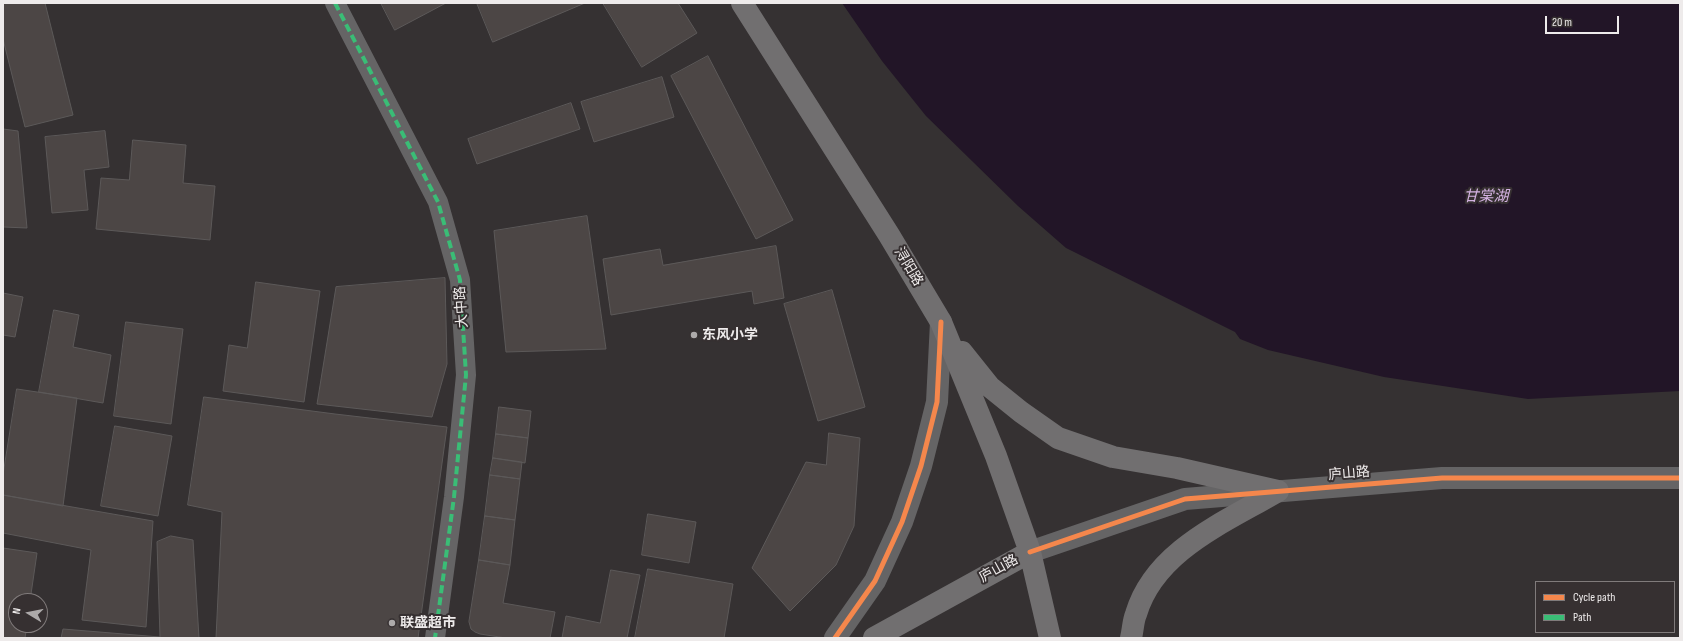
<!DOCTYPE html>
<meta charset="utf-8">
<style>
body{margin:0}
#map{position:relative;width:1683px;height:641px;overflow:hidden;background:#353132;font-family:"Sofia Sans Condensed",sans-serif}
canvas{display:block}
.frame{position:absolute;inset:0;border:4px solid #eeebeb;pointer-events:none}
.legend{position:absolute;left:1535px;top:581px;width:140px;height:52px;box-sizing:border-box;background:#363031;border:1px solid #807b7b;margin:0;padding:5px 7px;list-style:none;font-size:12px;color:#eeebeb}
.legend li{display:flex;align-items:center;gap:8px;height:20px}
.legend b{width:20px;border:1px solid #807b7b}
.north{position:absolute;left:8px;top:593px;width:40px;height:40px;box-sizing:border-box;background:#363031;border:1px solid #807b7b;border-radius:50%;rotate:280deg;font-size:11px;font-weight:700;line-height:16px;text-align:center;color:#eeebeb}
.north::after{content:'';display:block;margin:auto;width:14px;height:18px;background:#adaaaa;clip-path:polygon(50% 0,100% 100%,50% 72%,0 100%)}
.scale{position:absolute;left:1545px;top:16px;width:74px;height:18px;box-sizing:border-box;border:2px solid #eeebeb;border-top:0;padding-left:5px;font-size:12px;line-height:14px;white-space:nowrap;color:#eeebeb;-webkit-text-stroke:3px #363031;paint-order:stroke}
</style>
<div id="map">
<canvas width="1683" height="641"></canvas>
<div class="frame"></div>
<ul class="legend">
<li><b style="height:5px;background:#f5874c"></b>Cycle path</li>
<li><b style="height:5px;background:#3abd76"></b>Path</li>
</ul>
<div class="north">N</div>
<div class="scale">20 m</div>
</div>
<script>
const g = document.querySelector('canvas').getContext('2d');
g.lineJoin = 'round';
function paint(path, color) {
  g.fillStyle = color;
  g.fill(path, 'evenodd');
}
function strokePath(path, color, width, dash) {
  g.strokeStyle = color;
  g.lineWidth = width;
  g.lineCap = dash ? 'butt' : 'round';
  g.setLineDash(dash || []);
  g.stroke(path);
}
function drawText(font, color, halo, rows, align = 'center') {
  g.font = font + ' "Sofia Sans Condensed","Noto Sans SC",sans-serif';
  g.lineWidth = 4;
  g.setLineDash([]);
  g.textBaseline = 'middle';
  g.strokeStyle = halo;
  g.fillStyle = color;
  for (const [text, x, y, turn = 0] of rows) {
    g.save();
    g.translate(x, y);
    g.rotate((+turn || 0) * Math.PI / 180);
    g.textAlign = isNaN(turn) ? turn : align;
    if (halo) g.strokeText(text, 0, 0);
    g.fillText(text, 0, 0);
    g.restore();
  }
}
const water = new Path2D(`
 M842,3H1680V391L1528,399L1384,377L1268,350L1240,339L1235,332L1066,248L1018,206L926,116L882,61Z`);
const building = new Path2D(`
 M3,3H45L73,115L25,127L3,39Z
 M381,3H446L395,30Z
 M477,3H585L493,42Z
 M603,3H678L697,33L642,67Z
 M708,56L793,220L756,239L671,76Z
 M662,77L674,117L594,142L581,102Z
 M571,103L580,129L477,164L468,139Z
 M3,129L18,131L27,228L3,227Z
 M105,131L109,167L84,170L88,210L52,213L45,137Z
 M133,140L186,145L183,183L215,186L210,240L96,229L101,178L129,180Z
 M587,216L606,349L506,352L494,231Z
 M776,246L784,298L754,304L752,291L611,315L603,259L660,249L663,265Z
 M445,278L447,364L432,417L317,404L336,287Z
 M256,282L320,291L304,402L223,391L229,345L247,348Z
 M832,290L865,407L818,421L784,304Z
 M3,293L23,297L15,337L3,335Z
 M54,310L79,315L73,347L111,355L103,403L39,392Z
 M126,322L183,329L171,424L114,416Z
 M17,389L77,398L63,506L3,495V475Z
 M204,397L335,414L447,427L418,638H216L222,512L188,505Z
 M499,407L531,411L528,438L496,434Z
 M115,426L172,436L158,516L101,506Z
 M829,433L860,438L854,526L836,565L790,611L752,568L806,462L826,465Z
 M496,434L528,438L525,463L493,458Z
 M493,458L522,462L520,479L490,475Z
 M490,475L520,479L515,520L485,516Z
 M3,495L153,521L146,627L82,620L91,550L3,533Z
 M648,514L696,522L689,563L642,555Z
 M485,516L515,520L510,565L479,560Z
 M171,536L193,540L199,638H61L63,629L160,637L157,542Z
 M3,548L37,553L30,601H16V625H27L25,638H3Z
 M479,560L510,565L503,603L555,612L550,638H506L480,634L475,632L471,629L469,622Z
 M648,569L733,584L724,638H635Z
 M611,570L640,575L627,638H562L566,616L600,623Z`);
const pedestrian = new Path2D(`
 M335,3L438,202L460,280L466,375L454,497L435,638`);
const tertiary = new Path2D(`
 M1030,552L1185,499L1442,478H1680
 M835,638L875,581L902,522L921,466L937,402L941,322`);
const secondary = new Path2D(`
 M742,3L889,235L941,322L996,456L1030,552L1050,638
 M962,352L990,387L1021,412L1058,438L1113,457L1177,468L1278,491
 M874,638L1030,552
 M1131,638C1133,630 1133,621 1136,614C1155,550 1226,522 1278,491`);
const quiet = new Path2D(`
 M335,3L438,202L460,280L466,375L454,497L435,638`);
const cycleway = new Path2D(`
 M1030,552L1185,499L1442,478H1680
 M835,638L875,581L902,522L921,466L937,402L941,322`);
const markers = [
 [694,335,4,"#adaaaa"],
 [392,623,4,"#adaaaa"]
];
const streetNames = [
 ["浔阳路",908,267,59],
 ["大中路",462,307,-94],
 ["庐山路",1349,474,-5],
 ["庐山路",999,569,-29]
];
const poiNames = [
 ["东风小学",702,335],
 ["联盛超市",400,623]
];
const waterNames = [
 ["甘棠湖",1486,197]
];
paint(water, '#221527');
paint(building, '#4c4645');
strokePath(building, '#5c5959', 1);
strokePath(pedestrian, '#656465', 20);
strokePath(tertiary, '#656465', 22);
strokePath(secondary, '#716f70', 22);
strokePath(quiet, '#3abd76', 4, [8, 4]);
strokePath(cycleway, '#f5874c', 5);
for (const [x, y, r, color] of markers) {
  const dot = new Path2D();
  dot.arc(x, y, r, 0, 2 * Math.PI);
  g.fillStyle = color;
  g.fill(dot);
  strokePath(dot, '#363031', 1.5);
}
drawText('14px', '#eeebeb', '#363031', streetNames);
drawText('bold 14px', '#eeebeb', '#363031', poiNames, 'left');
drawText('italic 15px', '#d3b2e1', '#363031', waterNames);
</script>
